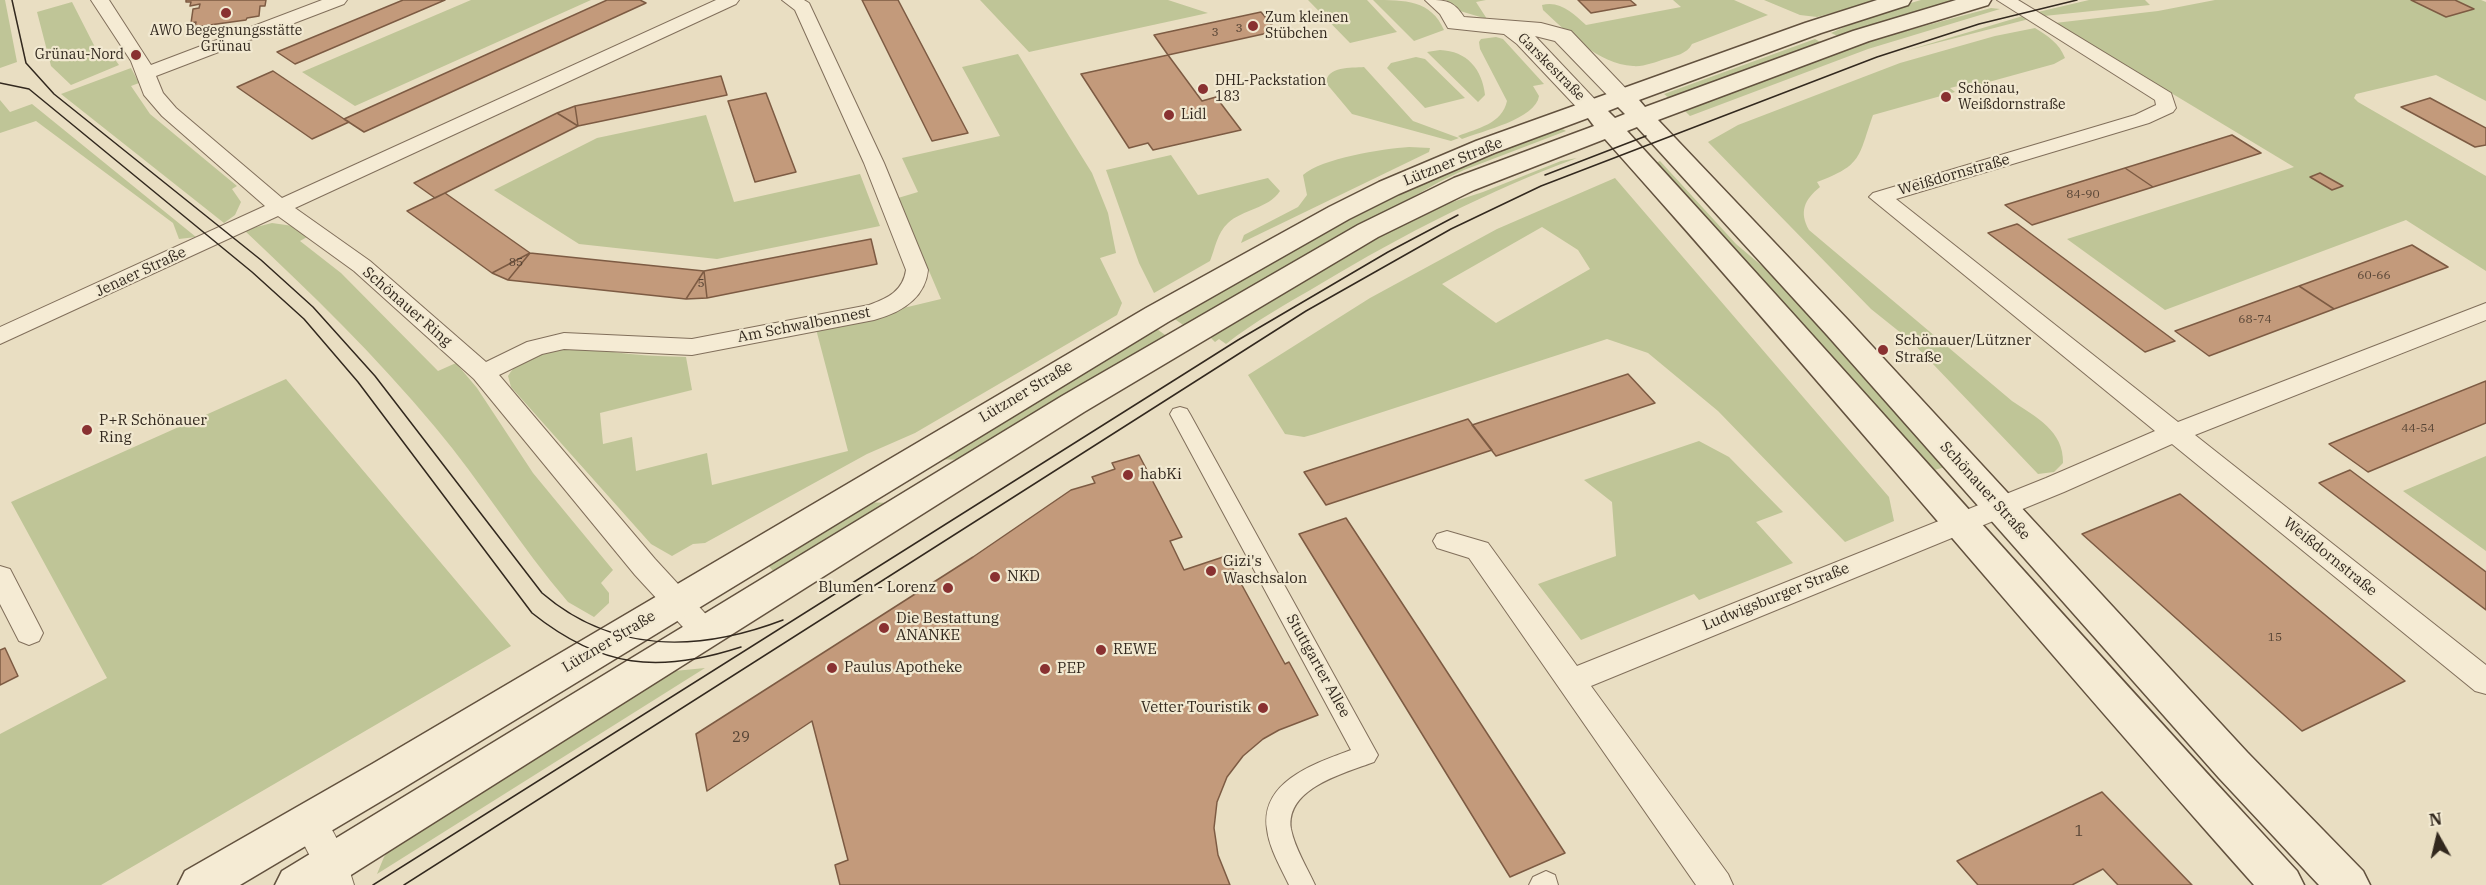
<!DOCTYPE html>
<meta charset="utf-8">
<style>
body{margin:0}
#map{position:relative;width:2486px;height:885px;overflow:hidden;background:#e9dec2;font-family:"IBM Plex Serif",serif}
canvas{display:block}
.north{position:absolute;left:2408px;top:807px;width:60px;height:60px;-webkit-text-stroke:4px #f1e8d0;paint-order:stroke;rotate:352deg;font-size:16px;font-weight:700;line-height:24px;text-align:center;color:#32281e}
.north::after{content:'';display:block;margin:auto;width:21px;height:27px;background:#32281e;clip-path:polygon(50% 0,100% 100%,50% 72%,0 100%)}
</style>
<div id="map">
<canvas width="2486" height="885"></canvas>
<div class="north">N</div>
</div>
<script>
const g = document.querySelector('canvas').getContext('2d');
g.lineJoin = 'round';
function paint(path, color) {
  g.fillStyle = color;
  g.fill(path, 'evenodd');
}
function strokePath(path, color, width, dash) {
  g.strokeStyle = color;
  g.lineWidth = width;
  g.lineCap = dash ? 'butt' : 'round';
  g.setLineDash(dash || []);
  g.stroke(path);
}
function drawText(font, color, halo, rows, align = 'center') {
  g.font = font + ' "IBM Plex Serif",serif';
  g.lineWidth = 4.5;
  g.setLineDash([]);
  g.textBaseline = 'middle';
  g.strokeStyle = halo;
  g.fillStyle = color;
  for (const [text, x, y, turn = 0] of rows) {
    g.save();
    g.translate(x, y);
    g.rotate((+turn || 0) * Math.PI / 180);
    g.textAlign = isNaN(turn) ? turn : align;
    if (halo) g.strokeText(text, 0, 0);
    g.fillText(text, 0, 0);
    g.restore();
  }
}
const green = new Path2D(`
 M0,0H5L17,62L0,68Z
 M471,0H591L355,106L302,72Z
 M980,0H1168L1208,13L1029,52Z
 M1308,0H1367L1397,32L1350,43Z
 M1373,0C1405,0 1431,0 1444,30L1414,41Z
 M1446,0H1486L1476,2L1487,19L1460,11Z
 M1673,0H1734L1768,15L1692,44C1687,54 1675,56 1665,59C1656,62 1643,67 1633,66C1598,64 1567,32 1543,10L1542,5C1560,0 1574,14 1586,25L1681,7Z
 M1764,0H1880L1817,17L1800,15Z
 M1921,0H1959L1840,37L1831,33L1874,14Z
 M2089,0H2145L2150,5L2044,16L2038,12Z
 M2215,0H2481L2486,2V101L2436,75L2356,94L2354,98L2358,102L2486,176V271L2406,220L2165,310L2067,239L2294,167L2055,23L2158,11Z
 M72,2L100,57L111,54L119,65L71,85L51,66L37,12Z
 M1991,8L2000,9L1868,49L1690,116L1683,109L1872,40Z
 M2023,16L2029,19L1905,51Z
 M2035,28C2048,36 2059,43 2065,58L2054,64L1967,88L1962,85L1950,88L1955,92L1873,115C1858,157 1863,165 1817,182L1820,187C1804,200 1799,212 1809,230L2012,401C2036,417 2064,431 2063,463L2054,472L2038,474L1911,341L1871,309L1708,142L1738,125L1900,63L1995,36Z
 M1496,37L1503,39L1544,84L1533,86L1539,96C1536,119 1482,131 1462,139L1458,136C1478,128 1502,124 1507,101L1480,49L1479,42L1481,39Z
 M1815,39L1822,43L1670,99L1664,94Z
 M1440,50C1467,51 1482,69 1485,95L1478,102L1427,52Z
 M1018,54L1092,173L1108,213L1116,253L1100,258L1122,303L1117,315L915,433L867,454L705,543L693,544L672,556L651,544L511,387L508,376C531,337 593,350 630,354C649,356 667,356 686,357L692,390L600,413L603,444L632,437L636,471L707,453L712,485L848,451L816,329L941,299L898,198L918,192L902,158L1000,136L962,67Z
 M1416,57L1425,59L1465,98L1425,108L1387,68L1391,63Z
 M1364,67L1413,121L1459,138L1451,141L1352,114L1326,83C1327,66 1351,68 1364,67Z
 M131,68L139,83L131,86L150,114L237,186L232,189L241,202L235,215L224,223L61,94Z
 M0,100L10,112L32,104L196,237L179,239L173,223L36,121L0,133Z
 M706,115L734,202L860,174L880,226L717,259L579,244L494,190L597,138Z
 M1557,126L1566,131L1464,170L1439,182L1186,327L1172,317L1378,201Z
 M1409,147L1430,148L1429,152L1241,243L1244,235L1298,207L1307,195L1303,175C1322,158 1382,149 1409,147Z
 M1171,155L1198,195L1268,178L1280,191C1268,209 1243,209 1228,223C1217,233 1215,249 1210,261L1154,293L1139,263L1106,170Z
 M1577,158C1488,191 1404,234 1322,283C1290,302 1255,321 1226,344L1219,339L1215,342L1208,335L1351,249L1437,207L1483,192L1561,161Z
 M1660,161L1736,244L1781,282L1948,466L1928,472L1653,164Z
 M1615,178L1889,497L1894,521L1845,542L1718,411L1648,353L1607,339L1315,434L1304,437L1285,434L1248,375L1370,298L1497,229ZM1542,227L1578,250L1590,269L1496,323L1442,284Z
 M272,223L293,226L307,237L300,241L341,273L438,371L456,363L477,388L533,473L613,570L601,583L609,593V603L594,617L568,602C520,546 482,483 435,427C376,356 311,293 244,230Z
 M1154,327L1168,337L964,460L932,459Z
 M286,379L511,646L101,885H0V734L107,678L11,502Z
 M1699,441L1729,457L1783,512L1756,522L1793,563L1699,600L1694,594L1581,640L1538,584L1616,556L1612,502L1584,480Z
 M2486,456V551L2403,491Z
 M861,502L892,503L776,574L764,561Z
 M705,668L377,874L384,857L396,842L664,672Z`);
const building = new Path2D(`
 M186,0H266L265,6H260L259,16L247,18L246,20L195,27L196,22L191,23L193,9L199,8L200,4L190,6L191,2H186Z
 M403,0H445L295,64L277,52Z
 M607,0H640L646,3L364,132L344,119Z
 M862,0H898L968,133L932,141Z
 M1578,0H1630L1636,5L1591,13Z
 M2411,0H2455L2474,9L2446,17Z
 M1261,12L1277,31L1168,55L1154,35Z
 M1168,55L1202,101L1216,97L1241,130L1153,150L1148,143L1129,148L1081,74Z
 M273,71L344,119L349,122L312,139L237,87Z
 M721,76L727,95L578,126L575,106Z
 M766,93L796,172L755,182L728,101Z
 M2430,98L2486,128V145L2475,147L2401,107Z
 M575,106L578,126L557,113Z
 M557,113L578,126L435,198L414,183Z
 M2232,135L2261,153L2153,187L2125,168Z
 M2125,168L2153,187L2032,225L2005,205Z
 M2320,173L2343,186L2332,190L2310,177Z
 M445,193L530,253L492,273L407,211Z
 M2017,224L2019,225L2175,341L2145,352L1988,233Z
 M871,239L877,264L707,298L704,271Z
 M2412,245L2448,267L2334,309L2299,286Z
 M530,253L508,280L492,273Z
 M530,253L704,271L686,299L508,280Z
 M704,271L707,298L686,299Z
 M2299,286L2334,309L2209,356L2175,331Z
 M1628,374L1655,403L1496,456L1472,425Z
 M2486,381V423L2368,472L2329,444Z
 M1468,419L1492,450L1326,505L1304,472Z
 M1139,455L1182,537L1170,541L1184,570L1226,556L1285,664L1289,662L1318,715L1279,730L1263,739L1243,756L1227,777L1217,802L1214,828L1218,855L1230,885H840L835,865L848,860L812,721L707,791L696,734L973,557L1071,490L1095,483L1092,477L1115,469L1112,463Z
 M2350,470L2486,572V610L2319,483Z
 M2180,494L2301,595L2405,681L2302,731L2082,534Z
 M1346,518L1423,635L1565,853L1510,877L1299,534Z
 M5,648L18,676L0,685V650Z
 M2102,792L2192,885H2118L2103,869L2072,885H1978L1957,861Z`);
const pedestrian = new Path2D(`
 M1180,407L1187,409L1190,414L1378,755L1374,762C1345,773 1285,788 1291,829C1295,849 1307,867 1315,885H1289C1281,868 1269,848 1267,829C1260,781 1316,763 1351,750L1170,414L1173,409Z
 M1546,871L1555,875L1558,885H1529L1533,877Z`);
const minor = new Path2D(`
 M91,0H109L151,65L322,0H347L344,4L156,76L163,93L176,108L282,198L716,0H739L736,4L295,208L370,261L486,362L527,342L564,333L692,339L869,305C888,298 903,291 906,270L864,163L795,10L782,0H804L809,3L884,163L928,270C925,299 900,313 874,320L692,355L564,349L542,354L499,375L655,559L714,623L718,631L714,639L704,643L694,639L635,575L474,379L354,271L278,216L0,344V327L265,206L162,116L144,95L131,61Z
 M1997,0H2018L2171,93L2176,108L2173,112L2149,123L1896,199L2178,422L2486,303V320L2195,435L2486,665V694L2475,691L2172,444L2064,492L1591,686L1728,874L1733,885H1696L1469,558L1437,548L1433,541L1437,534L1447,531L1488,543L1577,666L2046,478L2155,431L1869,197L1873,193L2135,115L2156,105L2155,100Z
 M0,566L10,569L39,625L43,633L39,641L29,645L19,641L0,604Z
 M308,806C332,815 347,861 354,885H320L315,866L292,821L297,811Z`);
const tertiary = new Path2D(`
 M1425,0C1446,0 1453,0 1464,17L1541,23L1571,31L1634,97L1630,102L1622,104L1614,102L1555,41L1535,36L1604,109L1601,114L1592,116L1583,114L1517,44L1504,34L1448,28L1440,14Z`);
const secondary = new Path2D(`
 M1877,0H1911L1908,5L1821,33L1639,100L1645,107L1853,31L1956,0H1991L1988,5L1869,41L1658,120L1849,321L2247,752L2363,871L2370,885H2319L2219,778L1827,335L1637,127L1627,131C1852,376 2071,627 2297,871L2304,885H2254C2035,639 1825,385 1605,139L1474,190L1378,237L1084,412L335,885H275L282,871L1062,396L1358,225L1454,178L1594,126L1588,118L1494,153L1399,194L1349,219L1168,322L400,790L240,885H178L185,871L372,764L1146,308L1329,207L1379,182L1476,141L1805,23ZM1618,107L1625,114L1615,118L1608,111Z`);
const tram = new Path2D(`
 M12,0L26,63L54,94L261,260L313,307L375,376L542,593C613,654 699,652 783,620
 M0,83L29,89L252,272L304,319L358,382L532,613C601,668 658,674 741,647
 M1545,175L1646,136
 M373,885L1238,340L1388,252L1458,215
 M404,885L1306,311L1451,229L1541,186L1877,57L1979,24L2077,0`);
const markers = [
 [226,13,6,"#893131"],
 [1253,26,6,"#893131"],
 [136,55,6,"#893131"],
 [1203,89,6,"#893131"],
 [1946,97,6,"#893131"],
 [1169,115,6,"#893131"],
 [1883,350,6,"#893131"],
 [87,430,6,"#893131"],
 [1128,475,6,"#893131"],
 [1211,571,6,"#893131"],
 [995,577,6,"#893131"],
 [948,588,6,"#893131"],
 [884,628,6,"#893131"],
 [1101,650,6,"#893131"],
 [832,668,6,"#893131"],
 [1045,669,6,"#893131"],
 [1263,708,6,"#893131"]
];
const numberNames = [
 ["3",1239,29],
 ["3",1215,33],
 ["84-90",2083,195],
 ["85",516,263],
 ["60-66",2374,276],
 ["5",701,284],
 ["68-74",2255,320],
 ["44-54",2418,429],
 ["15",2275,638]
];
const farPoinames = [
 ["Zum kleinen",1265,18],
 ["Stübchen",1265,34],
 ["AWO Begegnungsstätte",226,31,"center"],
 ["Grünau",226,47,"center"],
 ["Grünau-Nord",124,55,"right"],
 ["DHL-Packstation",1215,81],
 ["183",1215,97],
 ["Schönau,",1958,89],
 ["Weißdornstraße",1958,105],
 ["Lidl",1181,115]
];
const farStreetnames = [
 ["Garskestraße",1551,67,45]
];
const streetNames = [
 ["Lützner Straße",1453,162,-22],
 ["Weißdornstraße",1954,175,-16],
 ["Jenaer Straße",141,272,-25],
 ["Schönauer Ring",407,307,41],
 ["Am Schwalbennest",804,325,-11],
 ["Lützner Straße",1026,392,-31],
 ["Schönauer Straße",1985,491,48],
 ["Weißdornstraße",2330,557,39],
 ["Ludwigsburger Straße",1776,597,-22],
 ["Lützner Straße",609,642,-31],
 ["Stuttgarter Allee",1318,666,61]
];
const poiNames = [
 ["Schönauer/Lützner",1895,341],
 ["Straße",1895,358],
 ["P+R Schönauer",99,421],
 ["Ring",99,438],
 ["habKi",1140,475],
 ["Gizi's",1223,562],
 ["Waschsalon",1223,579],
 ["NKD",1007,577],
 ["Blumen - Lorenz",936,588,"right"],
 ["Die Bestattung",896,619],
 ["ANANKE",896,636],
 ["REWE",1113,650],
 ["Paulus Apotheke",844,668],
 ["PEP",1057,669],
 ["Vetter Touristik",1251,708,"right"]
];
const nearNumbernames = [
 ["29",741,738],
 ["1",2079,832]
];
paint(green, '#bfc597');
paint(building, '#c39a7b');
strokePath(building, '#7d5b43', 1.5);
strokePath(pedestrian, '#816f5b', 2);
strokePath(minor, '#816f5b', 2);
strokePath(tertiary, '#816f5b', 2);
strokePath(secondary, '#62513e', 3);
paint(pedestrian, '#f5ebd4');
paint(minor, '#f5ebd4');
paint(tertiary, '#f5ebd4');
paint(secondary, '#f5ebd4');
strokePath(tram, '#32281e', 1.5);
for (const [x, y, r, color] of markers) {
  const dot = new Path2D();
  dot.arc(x, y, r, 0, 2 * Math.PI);
  g.fillStyle = color;
  g.fill(dot);
  strokePath(dot, '#f1e8d0', 2);
}
drawText('12px', '#564435', null, numberNames);
drawText('14px', '#32281e', '#f1e8d0', farPoinames, 'left');
drawText('14px', '#32281e', '#f1e8d0', farStreetnames);
drawText('15px', '#32281e', '#f1e8d0', streetNames);
drawText('15px', '#32281e', '#f1e8d0', poiNames, 'left');
drawText('15px', '#564435', null, nearNumbernames);
</script>
